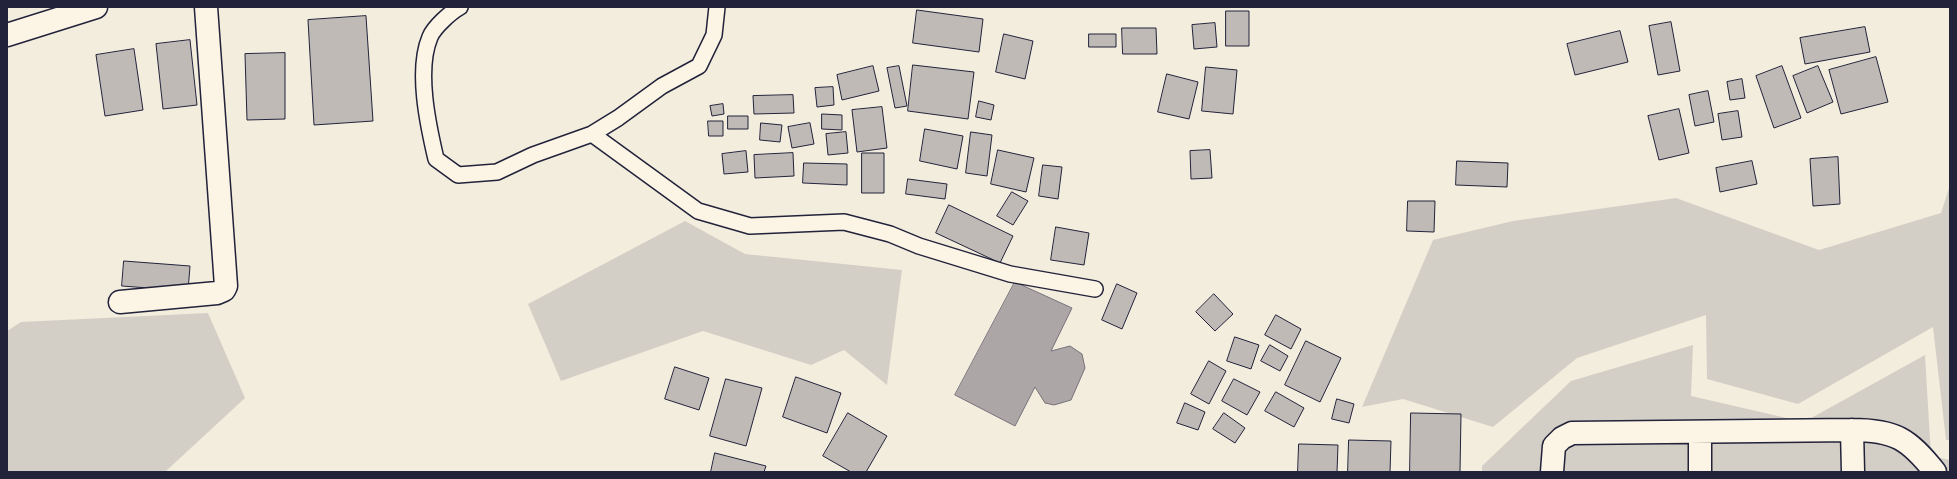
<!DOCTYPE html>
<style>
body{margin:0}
#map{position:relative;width:1957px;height:479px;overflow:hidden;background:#f3edde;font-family:Mali,sans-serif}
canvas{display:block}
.frame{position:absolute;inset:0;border:8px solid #22223b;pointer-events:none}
</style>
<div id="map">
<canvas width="1957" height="479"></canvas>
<div class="frame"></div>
</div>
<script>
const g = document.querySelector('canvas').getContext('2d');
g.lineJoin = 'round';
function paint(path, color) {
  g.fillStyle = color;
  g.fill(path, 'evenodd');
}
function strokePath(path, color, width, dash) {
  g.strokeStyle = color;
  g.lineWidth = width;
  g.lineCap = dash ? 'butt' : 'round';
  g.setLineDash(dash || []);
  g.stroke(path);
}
const green = new Path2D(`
 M1950,185V440H1946L1933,327L1798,404L1707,379L1706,315L1577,358L1493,427L1403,399L1362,407L1433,240L1513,221L1676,198L1819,250L1941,213Z
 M685,221L745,254L902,270L887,385L844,350L811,365L703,331L561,381L528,304Z
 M208,313L245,398L165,472H7V331L21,322Z
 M1693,345L1691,396L1804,422L1925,355L1931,456L1950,460V472H1482V466L1571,381Z`);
const water = new Path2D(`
 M1015,282L1072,308L1051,351L1070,346L1082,354L1085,368L1071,400L1054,405L1045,403L1035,387L1015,426L955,395Z`);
const building = new Path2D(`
 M917,10L983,19L979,52L913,43Z
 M1226,11H1249V46H1226Z
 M366,16L373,121L314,125L308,20Z
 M1671,22L1680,71L1658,75L1649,26Z
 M1215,23L1217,47L1194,49L1192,25Z
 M1865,27L1870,52L1805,64L1800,38Z
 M1122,28H1156L1157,54H1123Z
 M1620,31L1628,62L1575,75L1567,44Z
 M1004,34L1033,41L1025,79L996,72Z
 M1089,34H1116V47H1089Z
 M190,40L197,105L163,109L156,44Z
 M134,49L143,110L105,116L96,55Z
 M285,53V119L247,120L245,54Z
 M1876,57L1888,102L1841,114L1829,70Z
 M913,65L974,72L968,119L908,111Z
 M873,66L879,91L842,100L837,75Z
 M899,66L907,106L895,108L887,68Z
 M1782,66L1801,118L1774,128L1756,76Z
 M1818,66L1833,102L1807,113L1793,76Z
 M1206,67L1237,70L1233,114L1202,111Z
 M1167,74L1198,82L1189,119L1158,112Z
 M1742,79L1745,98L1730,100L1727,82Z
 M833,87L834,105L817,107L815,88Z
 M1708,91L1714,122L1695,126L1689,95Z
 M793,95L794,113L754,114L753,96Z
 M979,101L994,105L991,120L976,117Z
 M723,104L724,114L712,116L710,106Z
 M882,107L887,148L857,152L852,110Z
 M1679,109L1689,153L1659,160L1648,116Z
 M1738,111L1742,137L1722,140L1718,114Z
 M822,114L842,115V130L822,129Z
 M728,116H748V129H728Z
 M708,121H723V136H709Z
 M761,123L782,125L780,142L760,140Z
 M810,123L814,144L792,148L788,127Z
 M925,129L963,136L957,169L920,161Z
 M846,132L848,153L828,155L826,134Z
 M971,132L992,135L987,176L966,173Z
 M998,150L1034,158L1026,192L991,184Z
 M1210,150L1212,178L1191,179L1190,151Z
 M746,151L748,172L724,174L722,154Z
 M793,153L794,176L755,178L754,155Z
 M862,153H884V193H862Z
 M1838,157L1840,204L1813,206L1810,159Z
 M1457,161L1508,163L1507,187L1456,185Z
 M1752,161L1757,184L1720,192L1716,168Z
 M804,163L847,164V185L803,183Z
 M1043,165L1062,167L1058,199L1039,196Z
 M908,179L947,184L945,199L906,194Z
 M1012,192L1028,201L1013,225L997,216Z
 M1408,201H1435L1434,232L1407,231Z
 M949,205L1013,236L1000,263L936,233Z
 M1056,227L1089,233L1084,265L1051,260Z
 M124,261L190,266L188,291L122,286Z
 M1117,284L1137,293L1122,329L1102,320Z
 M1214,294L1233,314L1215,331L1196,312Z
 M1276,315L1301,329L1291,349L1265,335Z
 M1235,337L1259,345L1251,369L1227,361Z
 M1306,341L1341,358L1320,402L1285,385Z
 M1270,345L1288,356L1280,371L1261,361Z
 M1209,361L1226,371L1209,404L1191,394Z
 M675,367L709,378L699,410L665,399Z
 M796,377L841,393L827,433L783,417Z
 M726,379L762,388L746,446L710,436Z
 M1234,379L1260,392L1247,415L1222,401Z
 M1276,392L1304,408L1294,427L1265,411Z
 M1337,399L1354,404L1349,423L1332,419Z
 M1185,403L1205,412L1198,430L1177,423Z
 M848,413L887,436L866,472H851L823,456Z
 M1224,413L1245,428L1235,443L1213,429Z
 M1411,413L1461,414L1460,472H1410Z
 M1349,440L1391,441L1390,472H1348Z
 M1299,444L1338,445L1337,472H1298Z
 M715,453L766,466L764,472H711Z`);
const lane = new Path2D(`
 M460,7C451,12 434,27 430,37C416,70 428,125 436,159L458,175L497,172L533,155L592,134L698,211L750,226L844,222L890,234L919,246L1010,274L1095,289
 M592,134L618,118L662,86L699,66L714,35L717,7`);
const street = new Path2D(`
 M7,35L96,7
 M120,302L217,293L224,290L226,286L206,7
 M1852,430L1853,472
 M1552,472L1554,446L1562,438L1572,433L1852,430C1895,430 1909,439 1935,472
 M1700,472V432`);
paint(green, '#d4cfc6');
paint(water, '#aca7a6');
strokePath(water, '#75727b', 1);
paint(building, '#bfbab6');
strokePath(building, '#22223b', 1);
strokePath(lane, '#22223b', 18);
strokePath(street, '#22223b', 25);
strokePath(lane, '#fcf5e5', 15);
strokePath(street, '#fcf5e5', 22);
</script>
